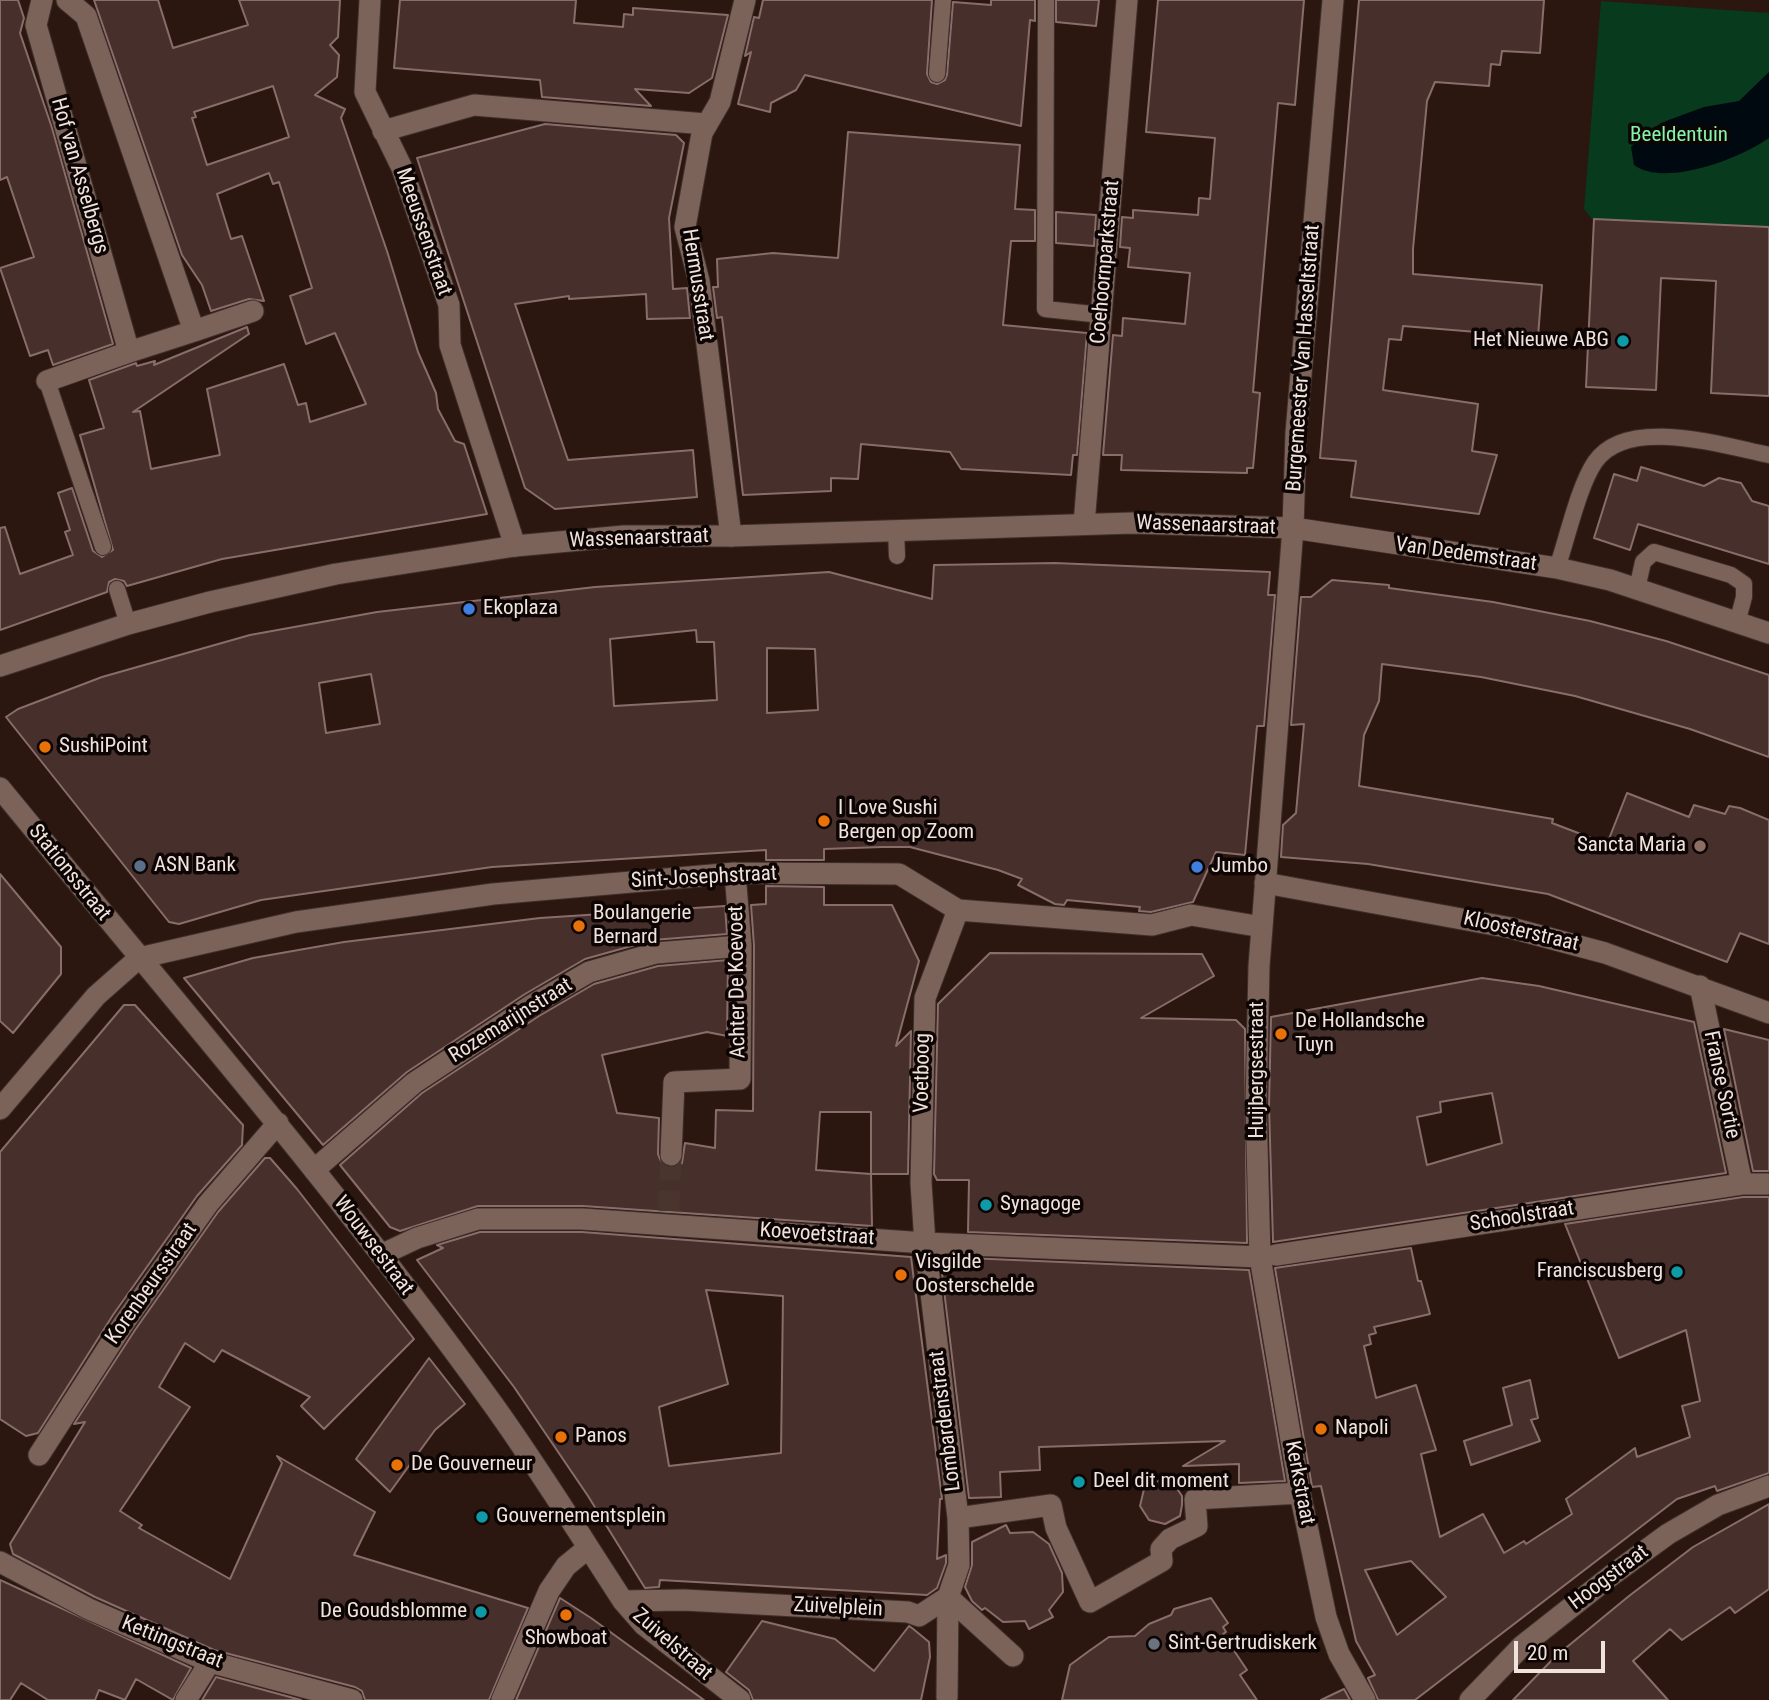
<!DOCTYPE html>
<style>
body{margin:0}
#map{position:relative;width:1769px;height:1700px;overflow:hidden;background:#2b170f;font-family:"Roboto Condensed",sans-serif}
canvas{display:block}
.scale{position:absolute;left:1514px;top:1641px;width:91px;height:32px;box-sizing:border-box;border:4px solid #f0e2dc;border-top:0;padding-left:9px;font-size:21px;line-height:24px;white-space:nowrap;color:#f0e2dc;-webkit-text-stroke:5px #0d0503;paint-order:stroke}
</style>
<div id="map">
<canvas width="1769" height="1700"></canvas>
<div class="scale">20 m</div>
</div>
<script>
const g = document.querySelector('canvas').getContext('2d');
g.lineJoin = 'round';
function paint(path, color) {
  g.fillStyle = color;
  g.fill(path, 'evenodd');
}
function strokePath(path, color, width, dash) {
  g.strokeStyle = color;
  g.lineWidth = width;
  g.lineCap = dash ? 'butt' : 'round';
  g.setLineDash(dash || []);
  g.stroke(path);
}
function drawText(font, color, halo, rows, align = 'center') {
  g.font = font + ' "Roboto Condensed",sans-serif';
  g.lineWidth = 7;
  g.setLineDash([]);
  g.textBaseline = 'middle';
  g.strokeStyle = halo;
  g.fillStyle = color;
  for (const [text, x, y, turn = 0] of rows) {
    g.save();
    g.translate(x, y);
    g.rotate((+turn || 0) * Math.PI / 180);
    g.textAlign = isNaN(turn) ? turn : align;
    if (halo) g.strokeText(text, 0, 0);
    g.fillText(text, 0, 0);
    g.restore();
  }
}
const green = new Path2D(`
 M1601,1L1769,13V233L1596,224L1584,209Z`);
const water = new Path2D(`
 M1769,72V138C1741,158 1665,188 1634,165L1631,147L1649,130L1666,121L1704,107L1739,101Z`);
const building = new Path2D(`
 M0,0H18L24,18L20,33L52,128L113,344L53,365L48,350L30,356L0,268L34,257L7,177L0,180Z
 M94,0H158L173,48L248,25L239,0H340L338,37L330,45L339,55L337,77L315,95L345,109L341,118L387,251L418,352L436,393L438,409L455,441L464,444L487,514L222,559L127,586L124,581L115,579L109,582L107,592L0,630V528L5,527L20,574L73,555L65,532L70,530L58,493L72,488L93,551L102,557L113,550L80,435L104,428L89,380L136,363L137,366L155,361L154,365L247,327L249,334L133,412L140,411L151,469L220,455L207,389L284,364L298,405L306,403L310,422L366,404L335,333L306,344L290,296L312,288L279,182L273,184L269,173L217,194L231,239L242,236L264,301L249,299L211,311L202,285L182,255ZM273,86L289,137L207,165L192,118L196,117L194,112Z
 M400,0H576L574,23L623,27L624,14L633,15V8L728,15L712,78L689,93L635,89L651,106L542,97L540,80L394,68Z
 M763,0H932L927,74L931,82L937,84L945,80L947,75L953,2L991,5V0H1035V21L1030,20L1021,126L805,75L796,90L771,103L770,112L738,104L751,52L745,56L754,17L759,18Z
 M1056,0H1099L1096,26L1056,22Z
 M1158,0H1304L1295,105L1278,103L1253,392L1260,393L1253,468H1247V473L1121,470L1122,455H1103L1113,335L1122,336L1123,318L1185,324L1190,273L1128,267L1130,248L1120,247L1122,217L1133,218V210L1198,215L1199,198L1210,199L1215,138L1146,132Z
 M1359,0H1544L1540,53L1502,51L1500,65L1491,64L1489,86L1435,82L1427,101L1413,249V274L1542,285L1538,337L1403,326L1401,340L1389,339L1383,390L1478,404L1472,451L1497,455L1479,514L1351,497L1356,461L1320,458Z
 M545,124L676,135L684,143L669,218L673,289L687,288L690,318L647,319L646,294L569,299V296L515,304L568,460L693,450L697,497L555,509L525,488L417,158Z
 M848,132L1020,145L1015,209L1035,210V241H1011L1003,325L1087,333L1077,455H1073L1071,475L961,469L950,452L861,444L858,479L831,478V491L743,495L722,317L717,318L713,287H718L717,259L773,253L838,258Z
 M1056,212L1096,215L1094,246L1056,243Z
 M1594,219L1769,227V396L1711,393L1716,281L1661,278L1656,390L1586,387Z
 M1641,467L1704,486L1719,478L1741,483L1752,501L1769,506V564L1638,524L1630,550L1594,538L1614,474L1637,481Z
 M1055,563L1270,572L1268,595H1275L1264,726H1257L1245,855L1216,852L1193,902L1151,912L1139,911L1140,907L1067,900L1064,905L1055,904L1018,885L1022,879L998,870L910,847H882L824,849V860H766V850L492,867L261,900L179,924L169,922L6,717L18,709L102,677L250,635L377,612L595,587L829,572L932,599L934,565ZM696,630L697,642H714L717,700L614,706L610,639ZM767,648L815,649L818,710L767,713ZM371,674L380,724L326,733L319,683Z
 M1332,580L1389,585V588L1493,602L1590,621L1666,641L1769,675V757L1690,729L1575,696L1481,677L1382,664L1379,701L1364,735L1359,786L1553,819L1552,823L1607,844L1627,793L1689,817L1694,805L1725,814L1729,806L1740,808L1769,820V944L1740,933L1727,962L1548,894L1368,864L1281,857L1283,825L1296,813L1304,724L1291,725L1301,597H1311Z
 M0,874L61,947V974L13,1033L0,1021Z
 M766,886L824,887V905H892L919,961L896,1046L911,1031L908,1174H871V1112H820L816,1170L871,1174L872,1226L583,1206H478L400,1231L390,1227L340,1165L422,1093L539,1016L594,984L658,966L728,960L727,1036L707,1032L602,1055L617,1113L659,1118L658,1154L663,1166L671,1168L682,1163L685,1143L715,1148L716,1110L753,1111L754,946L751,905L766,904Z
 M725,906L727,934L653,940L585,959L525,994L407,1072L323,1145L184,978L253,958L344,942L540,918Z
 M990,953L1202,954L1214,976L1141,1018L1236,1020L1245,1029L1247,1243L968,1232L969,1180H937L934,1174L938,1004Z
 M1482,978L1539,986L1694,1022L1726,1173L1273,1242L1269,1106L1271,1017ZM1492,1093L1502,1143L1427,1165L1417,1117L1441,1112L1440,1102Z
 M124,1005H135L243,1125L242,1145L197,1196L113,1315L38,1433L26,1436L0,1419V1152Z
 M1724,1029L1769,1040V1171H1753Z
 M265,1158H270L297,1189L414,1339L324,1429L301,1406L310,1397L222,1350L214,1362L185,1343L159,1387L190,1407L120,1511L142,1525L139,1528L230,1579L282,1463L277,1456L375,1512L354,1555L528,1608L489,1700H365L362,1691L355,1687L214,1650L95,1597L13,1554L10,1544L85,1422L74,1424L135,1330L218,1212Z
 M1743,1197H1769V1473L1717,1491L1715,1486L1677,1499L1415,1700H1378L1368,1678L1375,1675L1356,1641L1321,1486L1312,1487L1275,1268L1411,1248L1418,1281H1421L1430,1314L1374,1327L1376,1333L1369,1335L1371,1344L1364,1346L1376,1398L1416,1385L1436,1450L1421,1454L1440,1537L1483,1514L1504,1553L1524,1541L1526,1544L1572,1514L1566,1499L1635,1448L1637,1457L1690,1437L1682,1406L1700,1401L1686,1330L1619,1358L1565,1224ZM1411,1561L1446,1597L1397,1635L1365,1570Z
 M480,1232H582L911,1257L942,1499H940L937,1559L946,1555V1563L937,1588L927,1595L660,1580L659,1587L645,1588L588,1496L514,1387L417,1260L443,1248L437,1245ZM706,1290L783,1296L781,1453L669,1466L659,1407L728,1384Z
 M967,1258L1249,1270L1285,1481L1239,1483V1464L1183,1466L1225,1441L1039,1447L1040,1470L1000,1472L1001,1497L969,1498L941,1265H967Z
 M429,1358L465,1404L435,1430L390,1492L356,1459Z
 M1530,1380L1538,1418L1531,1420L1540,1441L1471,1465L1464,1441L1512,1425L1503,1388Z
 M1168,1475L1182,1496V1505L1180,1516L1165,1524L1149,1520L1140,1506L1144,1489Z
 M1769,1504V1589L1735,1613L1730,1607L1682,1640L1670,1629L1633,1661L1668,1700H1513L1556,1656L1629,1596L1693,1547Z
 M1006,1525L1010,1533L1033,1532L1049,1544L1062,1573L1063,1592L1049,1610L1053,1617L1029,1629L1025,1621L1003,1622L985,1608L982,1610L972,1601L965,1587L972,1565V1542Z
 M0,1580L191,1668L173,1700L136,1679L125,1700L99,1690L95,1700H48L21,1683L10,1700H0Z
 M560,1598L591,1618L704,1700H516Z
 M1211,1598L1228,1623L1223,1627L1226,1632L1223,1634L1247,1670L1240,1675L1257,1700H1062L1070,1665L1089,1651L1109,1637L1135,1636L1149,1624L1171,1615L1174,1609Z
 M762,1621L835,1639L874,1671L909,1626L912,1628L929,1642L930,1657L921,1700H753L749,1690L726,1672Z
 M216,1677L301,1700H202Z
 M1344,1689L1350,1700H1321Z`);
const streetTunnel = new Path2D(`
 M669,1211L671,1155`);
const lane = new Path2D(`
 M1046,0L1045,309L1102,315
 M937,74L943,0
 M47,381L103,547
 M896,529L897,556
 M1557,568C1567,539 1579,485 1595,462C1627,415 1724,446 1769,455
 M117,589L128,624
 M1637,589L1643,562L1654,552L1731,575L1744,584V597L1737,623`);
const street = new Path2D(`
 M42,0L36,25L129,352L194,331L86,16L67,0
 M370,0L365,92L402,168L449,305L450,345L515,546
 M383,131L474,105L706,124
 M194,331L253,311
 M47,381L129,352
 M1084,524L1127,0
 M1293,528L1259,966L1256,1106L1260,1257L1300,1493L1326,1617L1339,1654L1365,1700
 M731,536L699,281L685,227L702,133L720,102L745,0
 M0,788C166,991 339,1190 492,1403C538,1467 580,1535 623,1601L644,1625L740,1700
 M1265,883L1511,928L1605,953L1769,1013
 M1700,986L1742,1184
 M0,1109L96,996L139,958L296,922L493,894L735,873L899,874L958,910L1152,925L1191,915L1262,927
 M671,1155L674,1082L740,1079L741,946L735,873
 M314,1170L414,1083L532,1005L589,972L656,953L741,946
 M381,1255L417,1238L478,1219H582L925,1243L1260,1257
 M1276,1255L1742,1184H1769
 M39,1455L124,1323L208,1204L278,1123
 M958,1518L1051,1505L1056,1528L1090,1602L1162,1561L1161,1549L1170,1539L1197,1526L1195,1499L1300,1493
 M0,1562L89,1609L210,1662L352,1700
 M948,1597L1013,1656
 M623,1601L684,1600L908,1612L919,1616L948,1597
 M947,1697L948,1597L959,1565L958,1518L925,1243L921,1183L925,998L958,910
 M186,1700L210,1662
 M502,1700L549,1591L566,1566L588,1548
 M1470,1700L1522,1646L1612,1575L1668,1534L1718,1505L1769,1486`);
const secondary = new Path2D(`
 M1293,528L1296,433L1333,0
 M0,666L128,624L210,602L336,574L515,546L624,536H731L1132,523L1293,528L1557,568L1610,580L1769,633`);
const markers = [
 [1623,341,7,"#0f9aa8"],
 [469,609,7,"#3f7fe0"],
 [45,747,7,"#e8710a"],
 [824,821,7,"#e8710a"],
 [1700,846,7,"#8d6e63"],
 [140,866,7,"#5c6f8a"],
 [1197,867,7,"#3f7fe0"],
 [579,926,7,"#e8710a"],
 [1281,1034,7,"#e8710a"],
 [986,1205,7,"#0f9aa8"],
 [1677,1272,7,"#0f9aa8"],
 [901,1275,7,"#e8710a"],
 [1321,1429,7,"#e8710a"],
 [561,1437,7,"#e8710a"],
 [397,1465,7,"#e8710a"],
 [1079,1482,7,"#0f9aa8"],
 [482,1517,7,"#0f9aa8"],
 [481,1612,7,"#0f9aa8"],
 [566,1615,7,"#e8710a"],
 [1154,1644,7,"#6b7280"]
];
const parkNames = [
 ["Beeldentuin",1679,136]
];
const streetNames = [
 ["Hof van Asselbergs",79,176,74],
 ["Meeussenstraat",423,232,71],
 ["Coehoornparkstraat",1106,262,-85],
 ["Hermusstraat",697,285,81],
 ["Burgemeester Van Hasseltstraat",1304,358,-86],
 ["Wassenaarstraat",1206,526,2],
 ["Wassenaarstraat",639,539,-2],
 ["Van Dedemstraat",1466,555,8],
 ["Stationsstraat",69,873,51],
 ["Sint-Josephstraat",704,878,-3],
 ["Kloosterstraat",1521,932,13],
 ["Achter De Koevoet",738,982,-91],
 ["Rozemarijnstraat",511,1021,-32],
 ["Huijbergsestraat",1258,1070,-90],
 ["Voetboog",923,1073,-89],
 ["Franse Sortie",1721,1085,78],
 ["Schoolstraat",1522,1217,-9],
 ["Koevoetstraat",817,1235,4],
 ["Wouwsestraat",373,1246,53],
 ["Korenbeursstraat",152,1284,-55],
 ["Lombardenstraat",946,1421,-97],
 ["Kerkstraat",1299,1483,79],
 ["Hoogstraat",1609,1578,-37],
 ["Zuivelplein",838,1608,3],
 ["Kettingstraat",172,1643,22],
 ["Zuivelstraat",672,1645,41]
];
const poiNames = [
 ["Het Nieuwe ABG",1609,341,"right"],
 ["Ekoplaza",483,609],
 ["SushiPoint",59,747],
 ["I Love Sushi",838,809],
 ["Bergen op Zoom",838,833],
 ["Sancta Maria",1686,846,"right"],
 ["ASN Bank",154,866],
 ["Jumbo",1211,867],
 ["Boulangerie",593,914],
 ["Bernard",593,938],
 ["De Hollandsche",1295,1022],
 ["Tuyn",1295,1046],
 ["Synagoge",1000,1205],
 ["Visgilde",915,1263],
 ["Oosterschelde",915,1287],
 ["Franciscusberg",1663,1272,"right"],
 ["Napoli",1335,1429],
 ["Panos",575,1437],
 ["De Gouverneur",411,1465],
 ["Deel dit moment",1093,1482],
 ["Gouvernementsplein",496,1517],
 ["De Goudsblomme",467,1612,"right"],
 ["Showboat",566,1639,"center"],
 ["Sint-Gertrudiskerk",1168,1644]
];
paint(green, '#083a1d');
paint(water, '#010910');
paint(building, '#472f2c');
strokePath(building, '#896d6a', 2);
strokePath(streetTunnel, '#49352e', 21, [21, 10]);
strokePath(lane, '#3f302c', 18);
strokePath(street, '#3f302c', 23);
strokePath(secondary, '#3f302c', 23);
strokePath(lane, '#7c635a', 16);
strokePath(street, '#7c635a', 21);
strokePath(secondary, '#7c635a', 21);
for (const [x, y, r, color] of markers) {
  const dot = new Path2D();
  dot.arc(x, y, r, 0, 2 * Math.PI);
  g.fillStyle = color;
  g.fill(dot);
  strokePath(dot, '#0d0503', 2.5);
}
drawText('21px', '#84f5a8', '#0d0503', parkNames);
drawText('21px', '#f0e2dc', '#0d0503', streetNames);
drawText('21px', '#f0e2dc', '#0d0503', poiNames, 'left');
</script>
